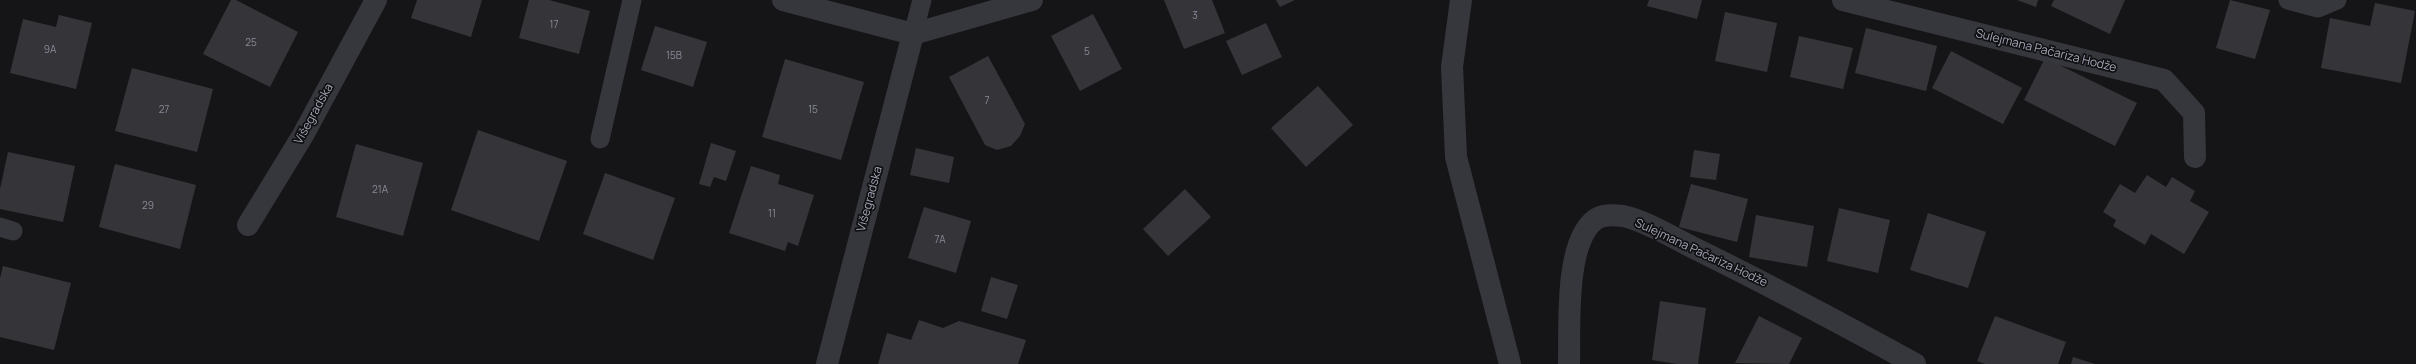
<!DOCTYPE html>
<meta charset="utf-8">
<style>
body{margin:0}
canvas{display:block;background:#151517}
</style>
<canvas width="2416" height="364"></canvas>
<script>
const g = document.querySelector('canvas').getContext('2d');
g.lineJoin = 'round';
function paint(path, color) {
  g.fillStyle = color;
  g.fill(path, 'evenodd');
}
function strokePath(path, color, width, dash) {
  g.strokeStyle = color;
  g.lineWidth = width;
  g.lineCap = dash ? 'butt' : 'round';
  g.setLineDash(dash || []);
  g.stroke(path);
}
function drawText(font, color, halo, rows, align = 'center') {
  g.font = font + ' Manrope,sans-serif';
  g.lineWidth = 3.5;
  g.setLineDash([]);
  g.textBaseline = 'middle';
  g.strokeStyle = halo;
  g.fillStyle = color;
  for (const [text, x, y, turn = 0] of rows) {
    g.save();
    g.translate(x, y);
    g.rotate((+turn || 0) * Math.PI / 180);
    g.textAlign = isNaN(turn) ? turn : align;
    if (halo) g.strokeText(text, 0, 0);
    g.fillText(text, 0, 0);
    g.restore();
  }
}
const building = new Path2D(`
 M231,0H236L298,32L270,87L203,54Z
 M417,0H482L471,37L411,18Z
 M529,0H549L590,11L579,54L519,38Z
 M1164,0H1212L1225,33L1184,49Z
 M1276,0H1295L1280,7Z
 M1649,0H1702L1697,19L1647,6Z
 M2017,0H2038L2036,7Z
 M2054,0H2125L2110,34L2051,6Z
 M2230,0L2270,10L2255,59L2216,48Z
 M2375,3L2415,11L2401,83L2321,68L2330,18L2370,26Z
 M1725,12L1777,23L1767,72L1715,61Z
 M1093,14L1122,69L1080,91L1051,36Z
 M59,15L92,23L76,89L10,73L23,19L56,27Z
 M1266,23L1282,57L1242,75L1226,41Z
 M655,26L707,42L693,87L641,70Z
 M1866,28L1937,46L1926,91L1855,73Z
 M1799,36L1853,48L1843,89L1790,77Z
 M1951,51L2022,88L2003,124L1932,88Z
 M988,56L1025,124L1020,136L1011,146L997,150L985,145L949,77Z
 M2045,58L2137,103L2115,146L2024,100Z
 M785,59L864,82L841,160L762,137Z
 M132,68L213,89L197,152L115,131Z
 M1318,86L1353,125L1306,167L1271,128Z
 M478,130L567,161L539,241L451,210Z
 M711,143L736,151L726,181L714,177L710,187L699,184Z
 M356,144L423,163L403,236L336,217Z
 M916,148L954,157L949,183L910,175Z
 M1694,150L1720,154L1716,180L1690,177Z
 M8,152L75,166L63,222L0,209V189Z
 M115,164L196,185L180,249L99,227Z
 M751,166L780,175L778,184L814,195L798,246L788,242L785,251L729,233Z
 M605,173L675,198L653,260L583,234Z
 M2147,175L2166,187L2172,177L2195,191L2190,201L2209,212L2184,254L2151,234L2145,245L2113,226L2116,220L2103,212L2120,184L2135,193Z
 M1691,184L1748,199L1737,242L1679,227Z
 M1185,189L1211,217L1168,256L1143,229Z
 M924,207L971,221L956,273L908,258Z
 M1839,208L1890,220L1878,273L1827,261Z
 M1928,213L1986,232L1968,288L1910,270Z
 M1756,215L1814,226L1807,267L1749,257Z
 M3,266L71,283L54,350L0,337V278Z
 M991,277L1018,285L1007,319L981,311Z
 M1660,301L1706,308L1698,364H1677L1652,360Z
 M1759,316L1802,338L1789,364L1735,363Z
 M1995,316L2066,342L2058,364H1985L1977,361Z
 M919,320L943,328L959,321L1026,340L1018,364H878L887,333L911,340Z
 M2073,357L2095,364H2071Z`);
const lane = new Path2D(`
 M2288,0L2318,8L2337,0
 M913,34L922,0
 M600,139L632,0
 M0,227L13,231`);
const street = new Path2D(`
 M783,0L913,34L1032,0
 M1461,0L1452,67L1456,157L1510,364
 M1843,0L2164,80L2194,113L2195,157
 M248,225L303,135L376,0
 M827,364L913,34
 M1569,364C1570,328 1564,241 1596,219C1604,214 1615,215 1623,216C1645,220 1679,241 1700,251C1773,287 1844,325 1915,364`);
const numberNames = [
 ["3",1195,16],
 ["17",554,25],
 ["25",251,43],
 ["9A",50,50],
 ["5",1087,52],
 ["15B",674,56],
 ["7",987,101],
 ["27",164,110],
 ["15",813,110],
 ["21A",380,190],
 ["29",148,206],
 ["11",772,214],
 ["7A",940,240]
];
const streetNames = [
 ["Sulejmana Pačariza Hodže",2046,51,14],
 ["Višegradska",314,114,-61],
 ["Višegradska",870,199,-75],
 ["Sulejmana Pačariza Hodže",1701,253,25]
];
paint(building, '#353539');
strokePath(lane, '#36363d', 19);
strokePath(street, '#36363d', 22);
drawText('10px', '#898a99', null, numberNames);
drawText('12px', '#a5a7b9', '#101012', streetNames);
</script>
